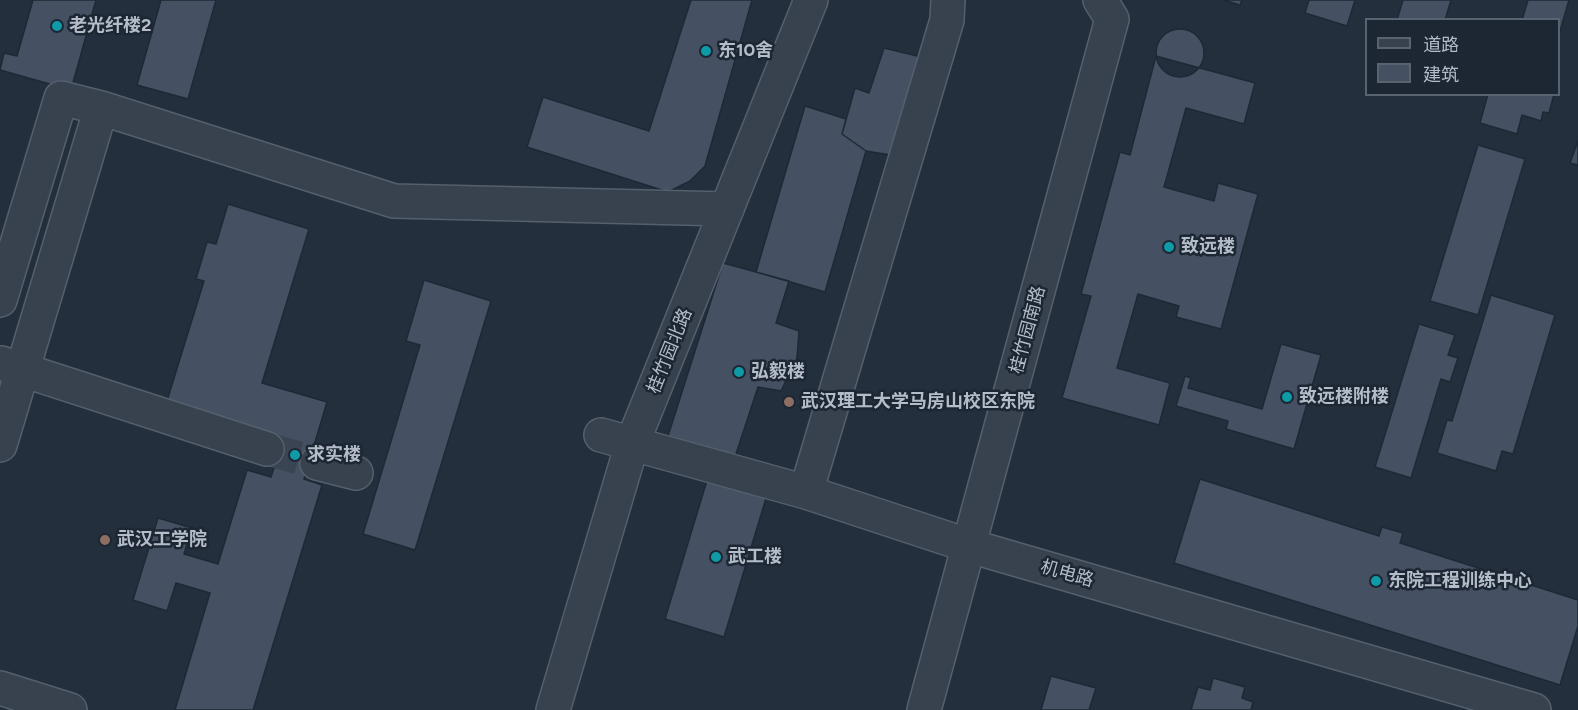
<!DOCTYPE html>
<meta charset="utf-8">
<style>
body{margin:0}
#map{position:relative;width:1578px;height:710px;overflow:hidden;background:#242f3e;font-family:Figtree,"Noto Sans SC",sans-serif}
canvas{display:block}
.legend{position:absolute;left:1365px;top:18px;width:195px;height:78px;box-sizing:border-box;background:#1d2633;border:2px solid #59626f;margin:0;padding:8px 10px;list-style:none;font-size:18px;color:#b4bcc9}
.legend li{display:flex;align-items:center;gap:12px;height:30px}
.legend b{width:30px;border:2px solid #59626f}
</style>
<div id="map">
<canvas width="1578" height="710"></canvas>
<ul class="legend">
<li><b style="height:8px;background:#38414e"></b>道路</li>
<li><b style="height:16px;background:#455162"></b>建筑</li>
</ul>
</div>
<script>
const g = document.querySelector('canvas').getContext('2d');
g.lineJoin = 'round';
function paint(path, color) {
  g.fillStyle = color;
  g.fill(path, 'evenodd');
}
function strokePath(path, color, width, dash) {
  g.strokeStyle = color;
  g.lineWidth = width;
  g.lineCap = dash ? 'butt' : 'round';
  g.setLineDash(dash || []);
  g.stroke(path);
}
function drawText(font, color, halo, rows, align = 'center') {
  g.font = font + ' Figtree,"Noto Sans SC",sans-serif';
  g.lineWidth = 5;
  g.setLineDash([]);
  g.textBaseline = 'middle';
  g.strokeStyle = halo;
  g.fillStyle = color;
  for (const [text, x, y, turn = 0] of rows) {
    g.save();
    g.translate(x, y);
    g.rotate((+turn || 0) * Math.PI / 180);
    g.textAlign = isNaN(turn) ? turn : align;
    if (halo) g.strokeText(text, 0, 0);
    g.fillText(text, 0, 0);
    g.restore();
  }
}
const building = new Path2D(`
 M33,0H96L71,90L0,70L4,53L17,56Z
 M161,0H216L188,99L137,85Z
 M691,0H752L705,166L690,181L668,192L527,147L543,97L649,131Z
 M1223,0H1242L1240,5Z
 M1309,0H1355L1347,26L1305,13Z
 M1403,0H1451L1445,20H1397Z
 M1528,0H1569L1558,38V20H1522Z
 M1156 53a24 24 0 1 1 48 0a24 24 0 1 1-48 0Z
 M884,48L917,56L922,66L891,155L866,151L842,134L855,88L869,93Z
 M1156,56L1255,83L1244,124L1186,108L1164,187L1214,201L1218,183L1258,194L1221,329L1176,317L1179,306L1138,294L1117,368L1170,383L1159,425L1062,398L1091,296L1081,294L1120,152L1130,155Z
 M1488,94H1554L1549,113L1543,112L1541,121L1522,115L1517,134L1480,123Z
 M805,106L846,119L842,134L866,151L825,292L756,272Z
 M1578,141V165L1570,163Z
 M1478,145L1525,159L1478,315L1430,301Z
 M228,204L309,229L262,383L327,402L304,479L322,485L253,710H175L210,593L176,583L167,611L133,600L158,518L192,528L184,554L218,564L247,470L271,477L283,439L166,404L204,281L196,279L207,242L216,244Z
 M723,263L789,281L776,323L799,331L797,358L781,391L758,387L735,457L668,436Z
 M424,280L491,301L415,550L363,534L420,345L406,341Z
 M1491,295L1555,315L1513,454L1502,451L1496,471L1437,453L1447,420L1452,421Z
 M1419,324L1455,335L1448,355L1458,358L1450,382L1441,379L1411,478L1375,467Z
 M1281,344L1321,355L1294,449L1226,429L1228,421L1176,406L1185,376L1191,378L1188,388L1262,409Z
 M708,477L767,495L724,637L665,619Z
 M1200,479L1379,536L1382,527L1403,533L1400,543L1578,600V626L1560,685L1174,563Z
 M1051,676L1096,688L1089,710H1041Z
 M1213,678L1245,687L1242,698L1253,702L1251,710H1191L1198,687L1210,690Z`);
const minorTunnel = new Path2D(`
 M267,449L317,463`);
const minor = new Path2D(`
 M0,300L61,98L101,108L394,201L727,209
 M1,363L267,449
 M601,435L806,492L970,546L1534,710
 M0,445L101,108
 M317,463L356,473
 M806,492L947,20L948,0
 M0,688L70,710
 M553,710L632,444L811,0
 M924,710L1112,19L1100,0`);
const markers = [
 [57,26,6,"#0f9aa8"],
 [706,51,6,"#0f9aa8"],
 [1169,247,6,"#0f9aa8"],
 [739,372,6,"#0f9aa8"],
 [1287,397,6,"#0f9aa8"],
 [789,402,6,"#8d6e63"],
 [295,455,6,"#0f9aa8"],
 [105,540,6,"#8d6e63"],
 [716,557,6,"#0f9aa8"],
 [1376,581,6,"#0f9aa8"]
];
const poiNames = [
 ["老光纤楼2",69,26],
 ["东10舍",718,51],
 ["致远楼",1181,247],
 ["弘毅楼",751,372],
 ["致远楼附楼",1299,397],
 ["武汉理工大学马房山校区东院",801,402],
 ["求实楼",307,455],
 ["武汉工学院",117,540],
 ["武工楼",728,557],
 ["东院工程训练中心",1388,581]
];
const streetNames = [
 ["桂竹园南路",1028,330,-75],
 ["桂竹园北路",670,351,-68],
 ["机电路",1067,574,16]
];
paint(building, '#455162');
strokePath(building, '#1f2835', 1.5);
strokePath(minorTunnel, '#3a4453', 33, [33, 16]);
strokePath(minor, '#565f6c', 36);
strokePath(minor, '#38414e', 33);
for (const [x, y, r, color] of markers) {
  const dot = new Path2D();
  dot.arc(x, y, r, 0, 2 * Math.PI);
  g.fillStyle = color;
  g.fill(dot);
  strokePath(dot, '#1d2633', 2);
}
drawText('bold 18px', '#b4bcc9', '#1d2633', poiNames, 'left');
drawText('18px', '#b4bcc9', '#1d2633', streetNames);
</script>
